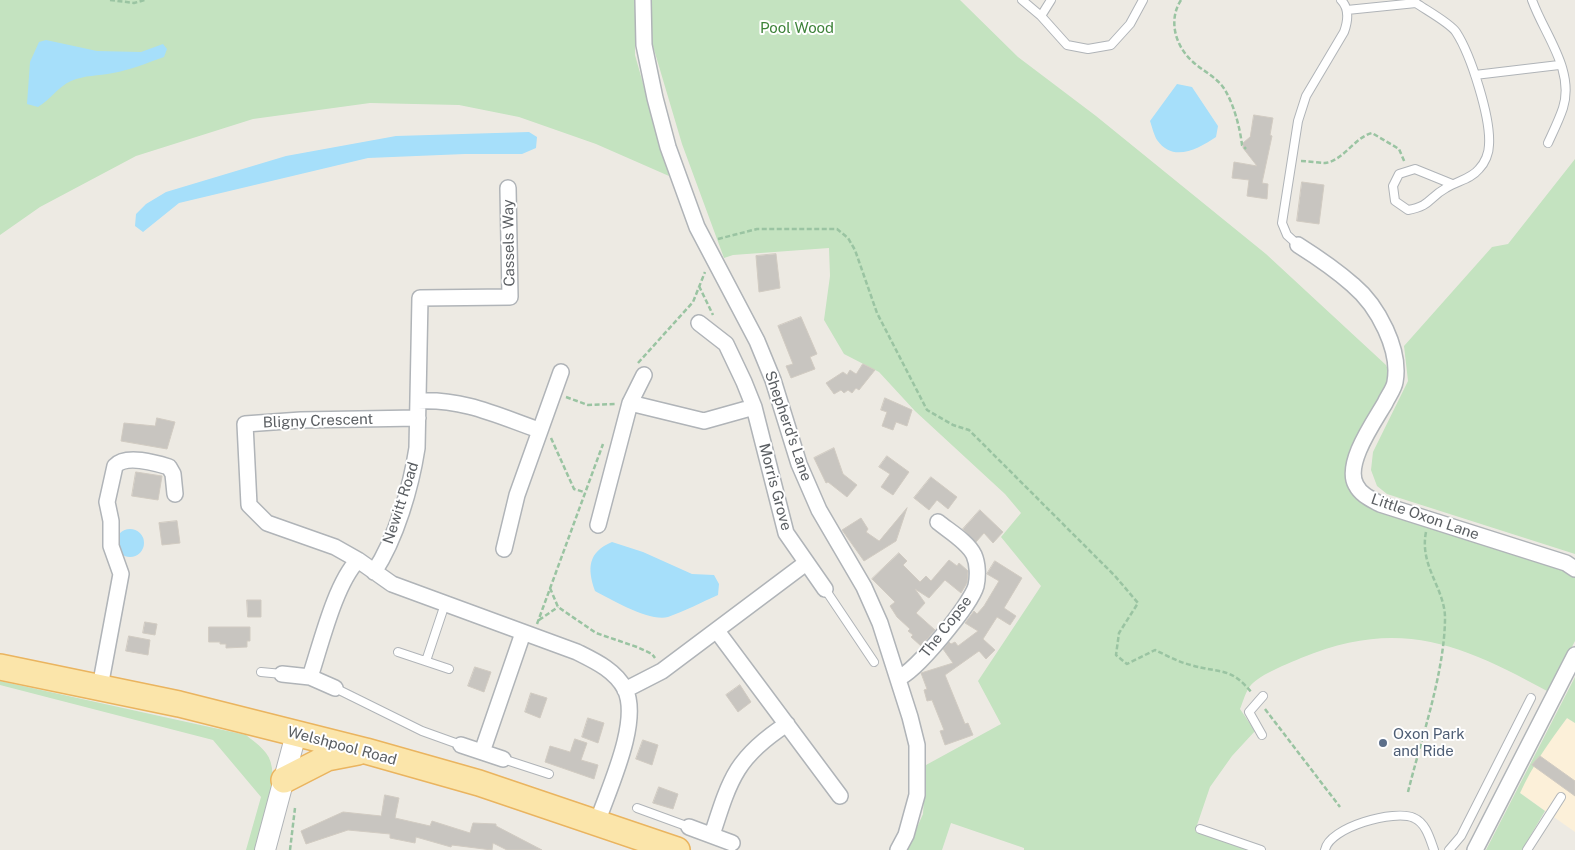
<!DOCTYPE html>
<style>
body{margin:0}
canvas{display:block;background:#edeae3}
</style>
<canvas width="1575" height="850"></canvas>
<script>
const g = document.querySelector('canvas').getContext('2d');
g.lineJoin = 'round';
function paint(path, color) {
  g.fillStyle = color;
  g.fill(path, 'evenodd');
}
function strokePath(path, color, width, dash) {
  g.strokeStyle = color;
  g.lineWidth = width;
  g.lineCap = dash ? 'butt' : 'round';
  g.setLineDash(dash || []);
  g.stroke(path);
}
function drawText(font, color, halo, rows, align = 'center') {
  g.font = font + ' "Public Sans",sans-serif';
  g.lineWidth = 4;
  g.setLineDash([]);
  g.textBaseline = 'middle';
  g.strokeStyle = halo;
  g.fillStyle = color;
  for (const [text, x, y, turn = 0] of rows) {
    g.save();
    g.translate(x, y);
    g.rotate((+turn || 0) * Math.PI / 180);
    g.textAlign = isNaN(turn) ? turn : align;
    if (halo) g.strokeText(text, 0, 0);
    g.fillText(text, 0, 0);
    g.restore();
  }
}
const commercial = new Path2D(`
 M1567,718L1575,723V832L1520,793L1532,765Z`);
const green = new Path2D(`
 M0,0H635V55L669,176L596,144L519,117L459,105L370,103L253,119L136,156L40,207L0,235Z
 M651,0H960L1018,57L1096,116L1266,254L1386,365C1399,392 1347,436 1347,467C1346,479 1352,489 1358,500L1558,564L1575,576V641L1549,692C1461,644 1400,617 1301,658C1287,664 1261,674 1251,685C1246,690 1243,702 1240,709L1255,731L1232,756L1210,787L1195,831L1247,850H1024V848L951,823L942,850H907L923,814L926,765L1001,724L978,681L1041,586L1001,537L1021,513L1005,494L915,411L879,372L844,354L824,320L830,276L829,248L733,255L724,258L682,144L650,36Z
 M1575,159V554L1387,494L1377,486L1371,470L1373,452L1408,381L1404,346L1492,247L1508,244Z
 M1575,677V723L1567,718C1549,742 1533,765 1520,793L1545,811L1522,850H1486Z
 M0,681L246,735C252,740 261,746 266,753C283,774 262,826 256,850H246L261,797L213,740L0,685Z`);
const water = new Path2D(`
 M46,40L97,51L141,52L163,44L167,49L164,57C147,63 130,70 113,73C98,76 85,75 71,81C59,86 50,100 38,107L27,104L30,62L39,42Z
 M1177,84L1192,87L1218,126L1216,137C1198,149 1173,163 1157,140C1154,135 1152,127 1150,121Z
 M529,132L537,137L536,148L522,154H465L368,158L179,203L143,232L135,226L136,214L146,204L166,192L286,156L396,136Z
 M116 543a14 14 0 1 1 28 0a14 14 0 1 1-28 0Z
 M612,542L643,552L692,574L714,575L719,584L718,595C702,602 685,611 668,617C650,622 612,600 595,591C587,568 588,552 612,542Z`);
const building = new Path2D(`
 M1254,115L1273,118L1270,135L1272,136L1262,183L1268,184L1267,199L1247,196L1249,180L1232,178L1234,162L1257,166L1243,148V143L1250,137Z
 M1302,182L1324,185L1319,224L1297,221Z
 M776,254L780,288L759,292L756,256Z
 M801,317L817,354L810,357L815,369L791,378L786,366L793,364L778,326Z
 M863,364L875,370L859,390L856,388L852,393L848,390L844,393L841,390L834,394L826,383L843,372L847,375L850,370L856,374Z
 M885,398L912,410L907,426L896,422L893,430L882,426L887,412L881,410Z
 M157,418L175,422L167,449L121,441L124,423L155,426Z
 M834,448L843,474L857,485L847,497L828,482L826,483L814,458Z
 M887,456L909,472L893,495L881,487L890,474L879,467Z
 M136,472L162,476L158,500L132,496Z
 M931,477L957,497L948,509L937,500L929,510L914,498Z
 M907,508L896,541L864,561L842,530L861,518L868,529L866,532L879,541Z
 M980,510L1003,532L993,543L984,533L976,542L963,529Z
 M177,521L180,543L162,545L159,523Z
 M899,553L907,561L903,565L920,582L926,576L931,581L949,560L957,566L959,563L968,571L967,583L961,593L945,580L929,598L915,589L925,603L916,613L935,630L921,646L911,637L913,635L908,631L910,629L897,617L890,606L895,602L872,579Z
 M995,561L1022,578L1004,608L1016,616L1010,625L997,617L983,639L995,650L986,659L979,651L945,675L965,724L968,723L973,735L945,745L940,731L944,730L932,700L927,701L924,690L927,689L921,673L953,663L943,649L949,642L951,644L955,642L958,646L978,631L965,623L974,611L977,614L984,606L999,581L987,574Z
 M247,600H261V617H248Z
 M145,622L157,624L155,635L143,633Z
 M209,627H250V641H247V647L226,648V644H220V642H209Z
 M129,636L150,640L148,655L126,651Z
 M475,667L491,672L484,692L468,686Z
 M740,685L751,702L738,712L726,695Z
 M531,693L547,698L540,718L525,712Z
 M588,718L604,723L598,743L582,737Z
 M575,739L587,743L581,760L598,765L594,779L545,762L550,746L570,752Z
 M643,740L658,745L652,765L636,759Z
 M1540,756L1575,781V796L1532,765Z
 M659,787L678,794L673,809L653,803Z
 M385,795L399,798L395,818L430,826L432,821L470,833L473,823L496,824V826L542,850H507L493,843L492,850L452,845L451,847L416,837L415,843L390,838V834L348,830L306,844L301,831L343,812L381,816Z`);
const path = new Path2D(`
 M110,0L134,3L145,0
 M1181,0C1168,20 1175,46 1193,62C1203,71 1218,78 1225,90C1234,105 1240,128 1242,145L1246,149
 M1301,161C1309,161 1318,163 1325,163C1343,161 1355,137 1372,133L1399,149L1405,163
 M718,239L757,229H837L848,238L855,250L877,313L927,410L953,425L969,430L1115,576L1138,603L1119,633L1116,655L1127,664L1155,650C1166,655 1178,662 1191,665C1221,674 1230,666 1252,693
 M699,286L713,315
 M638,363L693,302L705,272
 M566,397L588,405L617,404
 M551,438L574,489L584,492
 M550,588L558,607L596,633L637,647L652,654L655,658
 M539,620L558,607
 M537,624L603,444
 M1265,709L1340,807
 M1408,792C1421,739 1444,675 1445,620C1446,589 1419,567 1426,532
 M290,850L295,808`);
const service = new Path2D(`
 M1022,0L1041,16L1067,45L1088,49L1111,45L1130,24L1143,0
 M1532,0C1544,34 1575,70 1563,108C1559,120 1553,132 1548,143
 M1347,10L1416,3C1426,10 1450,23 1456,32C1471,55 1491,118 1489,145C1489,153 1485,163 1479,169C1471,179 1457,181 1446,188C1428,198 1431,206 1408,210L1395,201L1393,186L1399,174L1415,169L1452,184
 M1041,16L1051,0
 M1475,75L1559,65
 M1298,245L1287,235L1282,223L1298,121L1306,96L1344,32C1348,21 1350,9 1341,0
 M825,589L874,662
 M398,652L449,669
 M426,661L445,604
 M261,672L282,674
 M335,688L422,731L461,745
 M1262,735L1249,712L1263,696
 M503,759L549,774
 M637,808L689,827
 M1200,829L1261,850
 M1325,850C1329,827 1395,809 1414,818C1426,823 1430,839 1434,850
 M1449,850L1461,836L1531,698
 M1527,850L1561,797`);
const minor = new Path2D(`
 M643,0L644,45L655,98L668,147L697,227L757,341L773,380L799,464L819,510L864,587L880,623L910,717L917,745V795L906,835L898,850
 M1298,245C1317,257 1336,270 1353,285C1378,306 1401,350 1395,382C1394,389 1388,396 1385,403C1374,422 1344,464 1356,485C1361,495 1371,499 1380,504L1566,563L1575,569
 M699,323L726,344L744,382L754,407L786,533L825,589
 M418,401C465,399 496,415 539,430
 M630,403L704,421L754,407
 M418,418L301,420L245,424L249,505L267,523L335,547L358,560L392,584L577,652C595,661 615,670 625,689C641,722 608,790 597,823
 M598,525L630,403L644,375
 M504,549L517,495L561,372
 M374,572C396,539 411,487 417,448L420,298L510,297L508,188
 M717,631L840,796
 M282,674L310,677L335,688
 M310,677C321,644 335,584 358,560
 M898,678C915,673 971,604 976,586C978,577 978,564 974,555C968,542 949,531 938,522
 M100,687L121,574L111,546V521L107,502L115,466C126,454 156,463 169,467L173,474L175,494
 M625,690L662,671L806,563
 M461,745L503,759
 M482,752L523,633
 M689,827L732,843
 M712,835C730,779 736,757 787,724
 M1475,850L1575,655`);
const tertiary = new Path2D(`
 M265,850L296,734`);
const primary = new Path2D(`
 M0,667L179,704L366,751L479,783L677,850
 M284,780L327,758L358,752`);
const markers = [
 [1383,743,5,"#5c6f8a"]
];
const parkNames = [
 ["Pool Wood",797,28]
];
const streetNames = [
 ["Cassels Way",509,243,-91],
 ["Bligny Crescent",318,421,-2],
 ["Shepherd's Lane",788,426,71],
 ["Morris Grove",775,487,75],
 ["Newitt Road",401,503,-72],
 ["Little Oxon Lane",1425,517,19],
 ["The Copse",946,627,-52],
 ["Welshpool Road",342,746,15]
];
const serviceNames = [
 ["Oxon Park",1393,734],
 ["and Ride",1393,751]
];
paint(commercial, '#fcf0d9');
paint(green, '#c4e3c0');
paint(water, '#a6dffa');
paint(building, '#c8c5c0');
strokePath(building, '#d1cbc2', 1);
strokePath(service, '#b0b4b8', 10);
strokePath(minor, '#b0b4b8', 18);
strokePath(tertiary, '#b0b4b8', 22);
strokePath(primary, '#eab45f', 28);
strokePath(path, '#9ac4a2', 2.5, [5, 2.5]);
strokePath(service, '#fff', 8);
strokePath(minor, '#fff', 15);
strokePath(tertiary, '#fff', 20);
strokePath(primary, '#fbe5aa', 25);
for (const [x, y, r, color] of markers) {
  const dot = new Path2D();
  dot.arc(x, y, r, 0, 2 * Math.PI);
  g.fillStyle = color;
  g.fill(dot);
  strokePath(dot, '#fff', 2);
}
drawText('15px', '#3e833a', '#fff', parkNames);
drawText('15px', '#5b5f63', '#fff', streetNames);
drawText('15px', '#4e5e75', '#fff', serviceNames, 'left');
</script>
